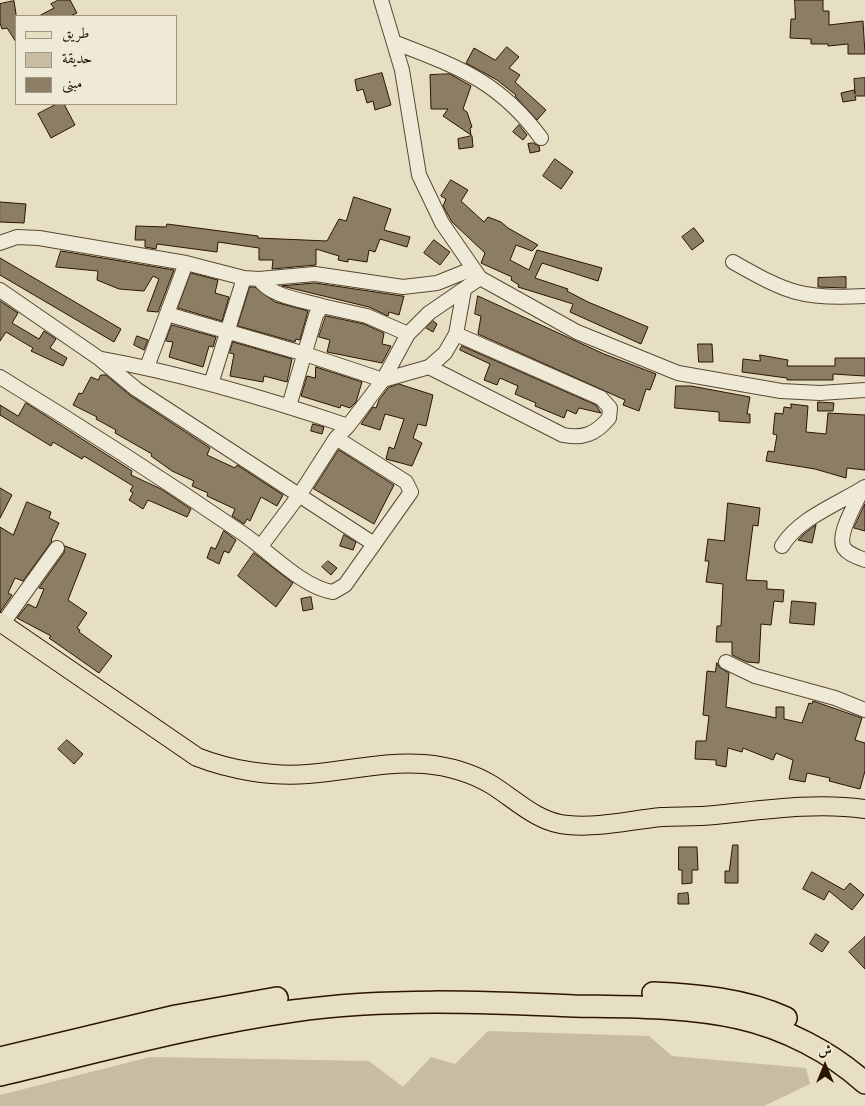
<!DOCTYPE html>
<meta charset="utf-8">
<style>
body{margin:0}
#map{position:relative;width:865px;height:1106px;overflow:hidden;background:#e6dfc3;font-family:"IM FELL English",Amiri,serif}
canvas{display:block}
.legend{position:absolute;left:15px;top:15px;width:162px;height:90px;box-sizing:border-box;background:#efead8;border:1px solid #a19582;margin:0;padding:6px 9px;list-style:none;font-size:15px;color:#2b1500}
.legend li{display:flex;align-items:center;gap:10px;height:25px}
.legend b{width:25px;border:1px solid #a19582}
.north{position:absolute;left:800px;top:1041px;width:50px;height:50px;-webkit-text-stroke:4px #efead8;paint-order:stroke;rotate:0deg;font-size:14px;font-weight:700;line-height:20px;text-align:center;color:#2b1500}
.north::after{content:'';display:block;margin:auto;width:18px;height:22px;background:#2b1500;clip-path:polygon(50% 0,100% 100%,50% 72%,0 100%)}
</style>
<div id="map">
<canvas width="865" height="1106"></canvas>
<ul class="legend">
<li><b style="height:6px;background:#e6dfc3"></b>طريق</li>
<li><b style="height:14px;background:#c6bda2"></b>حديقة</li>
<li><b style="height:14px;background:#8c7e65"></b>مبنى</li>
</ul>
<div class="north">ش</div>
</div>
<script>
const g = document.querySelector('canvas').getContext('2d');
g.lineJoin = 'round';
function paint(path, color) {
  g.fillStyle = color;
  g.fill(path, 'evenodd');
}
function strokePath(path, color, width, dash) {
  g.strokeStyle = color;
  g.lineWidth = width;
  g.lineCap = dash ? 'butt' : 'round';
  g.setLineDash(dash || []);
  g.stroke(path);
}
const green = new Path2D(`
 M488,1031L649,1036L672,1056L806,1068L810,1084L764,1106H0V1095L150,1057L369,1061L403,1087L431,1057L455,1064Z`);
const building = new Path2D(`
 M59,0H70L77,13L70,16H39L54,8L51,4Z
 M795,0H823V11H829V25L863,21L865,54H848V44L828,46V44H811V39L790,38L791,19H795Z
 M14,1L16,14V42L7,28L2,29L0,23V4Z
 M507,47L519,57L509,68L520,75L515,82L546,110L537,120L515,96L516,95L497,80L466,63L474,48L495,60Z
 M382,73L391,105L375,110L373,101L367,103L363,89L357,91L355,80Z
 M450,74L471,86L463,109L467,112L472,127L470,128L471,135L443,116L448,109H431L430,75Z
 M865,78V96H855L856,100L843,102L841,93L854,90L855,94L854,79Z
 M57,104H64L75,125L51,138L38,114Z
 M519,125L527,135L523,140L513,132Z
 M472,136L473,147L459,149L458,139Z
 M533,143L539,146L540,151L530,153L528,144Z
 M555,159L573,172L561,189L543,176Z
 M451,180L468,190L461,201L484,222L488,217L501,222L508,228L538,245L532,251L516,245L510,260L529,270L537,250L602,268L598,281L542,263L535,278L568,289L567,291L588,302L648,327L641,344L570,312L573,304L518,287L519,285L511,280L512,277L481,263L485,253L452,222L443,206L446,199L441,196Z
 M354,197L391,209L384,230L410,237L407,247L380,239L375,252L369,250L367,262L348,259V262L338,260L339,256L316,249V265L272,269L273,260H259V248L218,242L217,252L157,244L156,249L145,247V240H135L136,226L166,227L167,224L258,236V238L327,241L339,219L346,221Z
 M0,202L26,204L24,223L0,222Z
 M694,228L704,241L692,250L682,237Z
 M434,240L450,252L440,265L424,253Z
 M61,251L174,270L158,312L147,311L159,279L153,276L144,291L119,289L97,280L98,271L56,267Z
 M0,258L121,329L114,342L0,275Z
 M191,273L218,280L215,293L229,297L222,321L178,308Z
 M846,277V288L818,287V278Z
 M315,283L402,296H404L399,315L389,312L388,316L369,307L282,286Z
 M250,287H255L275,302L308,311L300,340L296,339L295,342L238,326Z
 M478,296L604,354L656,374L650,390L646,389L639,411L623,405L625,400L478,334L481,316L475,314Z
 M0,301L18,313L12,323L39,339L44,331L56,339L50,348L67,358L63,366L31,351L33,348L6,332L0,341Z
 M326,316L364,324L384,333L382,344L391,346L382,363L327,352L330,340L319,337Z
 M433,321L437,324L433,332L426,328Z
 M172,325L216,337L213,347L209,346L203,367L169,357L173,342L166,341Z
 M137,336L148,340L144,350L134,345Z
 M233,342L292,359L287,382L264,376L263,382L230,376L234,354L230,353Z
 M698,344H712L713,362H699Z
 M462,346L596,405L601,413L579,408L576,414L567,410L564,418L535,406L536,403L515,394L518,386L500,378L497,385L484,380L490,364L460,350Z
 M760,355L788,360L787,366H835V358H865V376L833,374V380H787V378L742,372L743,359L760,361Z
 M316,367L362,382L356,402L350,408L341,405L340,408L301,396L307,376L315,378Z
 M101,375H106L131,396L210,448L207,455L235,468L237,465L283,495L277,506L261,497L250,521L247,519L244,524L232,516L235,509L207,496L208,493L192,486L194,481L172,471L151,456L152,454L115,433L116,430L96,419L97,417L73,405L79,393L82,394L91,377L98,380Z
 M399,384L433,395L426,426L418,424L413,438L422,443L412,466L386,459L389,447L394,449L404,419L385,414L380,430L361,424L373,407L376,408L379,400L388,388Z
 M676,386H691L750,397L747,414H750V423L719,421V412L675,408Z
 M818,402L834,403L833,411H818Z
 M26,403L132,471L131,475L161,489L191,509L187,517L148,500L143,509L129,500L133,493L130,491L133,486L84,456L82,459L53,442L51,446L0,415V405L18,416Z
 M791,404L808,406L806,432L826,434L828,413L865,415V470L847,468L846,478L815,469L766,461L768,451L774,452L777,435L773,434L775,413L783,414L784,407L791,408Z
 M313,424L324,427L322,434L311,431Z
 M339,450L394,485L374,524L314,489Z
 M0,488L12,495L0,518Z
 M27,502L51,512L49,518L59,523L51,540L52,541L23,581L15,578L8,593L12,595L0,612V527L13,535Z
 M728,503L760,508L758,526L753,525L746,580L767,581V589L784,590L783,602L774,601L771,625L761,624L759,663L747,662L732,655V642H716L717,626H721L723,584L706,582L709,561H705L708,539L724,541Z
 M865,504V531L854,528Z
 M816,525L812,543L798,540L804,534Z
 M224,531L236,540L229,553L224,551L219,564L207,558L211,547L215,549Z
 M344,535L356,542L353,550L340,546Z
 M65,546L86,554L68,600L87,613L77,628L80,630L79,632L112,656L99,673L49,638L51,636L17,618L28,604L36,608L44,589L39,588L64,553Z
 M254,553L293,583L276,607L238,576Z
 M328,561L337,568L331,575L322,567Z
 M311,597L313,609L303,611L301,599Z
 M792,601L816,603L814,625L790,623Z
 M717,663L719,667L729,673L726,707L776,718V707H784V719L802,723L809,703L812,704L813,701L862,718L855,740L865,743V771L860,789L829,781L830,778L807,773L805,782L789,779L793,760L776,753L773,760L743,748L742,752L728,748L726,767L716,765V760L695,759L696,741H706L709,716L703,715L707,671L715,672Z
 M67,740L83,754L74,764L58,749Z
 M733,845H738V883H725V871H729Z
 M679,847H697L698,870H692V883L682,884V870H679Z
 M812,872L844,890L850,883L864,895L852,910L829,891L824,900L803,889Z
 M688,893L689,904H678V894Z
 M816,934L829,942L822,952L810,944Z
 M865,937V969L849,952Z`);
const minor = new Path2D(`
 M381,0L402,70L419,175L442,223L480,278L577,332L678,373L781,391L820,393L865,390
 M396,43C458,67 499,81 541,138
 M0,243L17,237L39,238L186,263L244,278L259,279L315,274L403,287L437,283L472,269
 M733,262C786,292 802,300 865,296
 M259,279C271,297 303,300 322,306
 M0,290L100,359L136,389L374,544
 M167,314L305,354L383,380L429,367L445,353L456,334L464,290
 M101,359C185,374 268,399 348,426
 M147,367L186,263
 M429,367L563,435C583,439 596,434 609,418L610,408L601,398L456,334
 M0,377C82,427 163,479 242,533C269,551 303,588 333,592L345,585L411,492L406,482L336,438
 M211,384L244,278
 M289,406L316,315L322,306L367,316L408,334
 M863,488C857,502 836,534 844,548C849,555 858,557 865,560
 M261,546L300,494L336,438L348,426L383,380L408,334L429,313L480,278
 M782,546C799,518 838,504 865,487
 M3,623L57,548
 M726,662L755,676L835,698L865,710`);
const major = new Path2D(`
 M0,622L197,757C230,770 272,777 308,774C348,771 384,761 424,764C448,766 472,773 492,785C516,800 538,823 568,825C600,828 630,820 662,817C679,816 697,817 715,815C764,810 815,802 865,809`);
const highway = new Path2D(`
 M653,993C697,995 745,999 786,1018
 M0,1058L176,1016L277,998
 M0,1075C97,1052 194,1025 293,1011C386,998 481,1002 574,1006C629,1007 685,1006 739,1018C784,1028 831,1052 865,1083`);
paint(green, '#c6bda2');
paint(building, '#8c7e65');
strokePath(building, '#2b1500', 1);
strokePath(minor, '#5a4831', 16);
strokePath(major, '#2b1500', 20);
strokePath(highway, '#2b1500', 24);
strokePath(minor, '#efead8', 14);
strokePath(major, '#e6dfc3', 18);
strokePath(highway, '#e6dfc3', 21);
</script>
